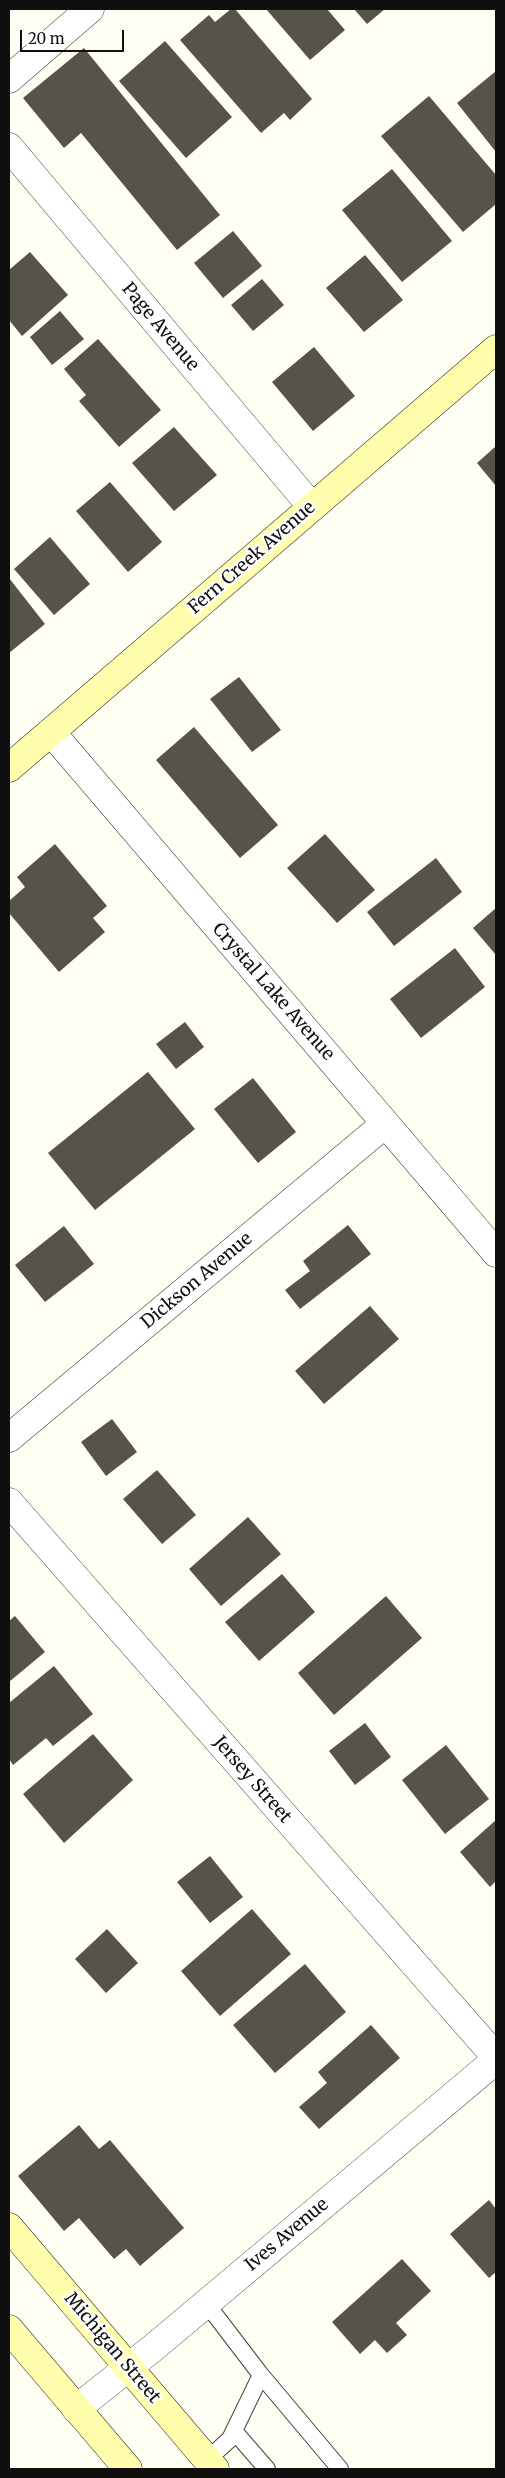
<!DOCTYPE html>
<style>
body{margin:0}
#map{position:relative;width:505px;height:2478px;overflow:hidden;background:#fffef2;font-family:Merriweather,serif}
canvas{display:block}
.frame{position:absolute;inset:0;border:10px solid #0f0f0f;pointer-events:none}
.scale{position:absolute;left:20px;top:30px;width:104px;height:22px;box-sizing:border-box;border:2px solid #0f0f0f;border-top:0;padding-left:6px;font-size:15px;line-height:18px;white-space:nowrap;color:#0f0f0f;-webkit-text-stroke:4px #fff;paint-order:stroke}
</style>
<div id="map">
<canvas width="505" height="2478"></canvas>
<div class="frame"></div>
<div class="scale">20 m</div>
</div>
<script>
const g = document.querySelector('canvas').getContext('2d');
g.lineJoin = 'round';
function paint(path, color) {
  g.fillStyle = color;
  g.fill(path, 'evenodd');
}
function strokePath(path, color, width, dash) {
  g.strokeStyle = color;
  g.lineWidth = width;
  g.lineCap = dash ? 'butt' : 'round';
  g.setLineDash(dash || []);
  g.stroke(path);
}
function drawText(font, color, halo, rows, align = 'center') {
  g.font = font + ' Merriweather,serif';
  g.lineWidth = 5;
  g.setLineDash([]);
  g.textBaseline = 'middle';
  g.strokeStyle = halo;
  g.fillStyle = color;
  for (const [text, x, y, turn = 0] of rows) {
    g.save();
    g.translate(x, y);
    g.rotate((+turn || 0) * Math.PI / 180);
    g.textAlign = isNaN(turn) ? turn : align;
    if (halo) g.strokeText(text, 0, 0);
    g.fillText(text, 0, 0);
    g.restore();
  }
}
const building = new Path2D(`
 M231,9H235L312,99L290,120L284,113L261,133L180,40L209,15L215,22Z
 M266,9H327L345,30L310,60Z
 M354,9H385L367,24Z
 M165,41L232,117L186,158L119,81Z
 M84,48L220,215L177,250L81,133L64,148L23,98Z
 M496,71V152L457,103Z
 M429,96L496,175V204L463,232L381,136Z
 M392,169L452,241L402,282L342,210Z
 M233,231L262,266L223,298L194,263Z
 M30,252L68,295L22,336L9,320V270Z
 M365,255L403,300L364,332L326,288Z
 M262,279L284,305L253,331L231,305Z
 M60,311L84,339L52,365L30,337Z
 M98,339L161,410L119,447L79,401L86,395L64,369Z
 M314,347L355,396L313,431L272,382Z
 M174,427L217,475L174,511L132,463Z
 M496,446V486L477,463Z
 M110,482L162,542L128,572L76,511Z
 M50,537L90,584L54,615L14,569Z
 M9,578L45,624L9,653Z
 M239,677L281,730L252,752L210,699Z
 M194,727L278,825L240,858L156,760Z
 M325,834L375,890L337,923L287,868Z
 M55,844L107,906L93,918L105,932L59,972L9,913V901L25,887L17,877Z
 M436,858L462,892L394,946L367,912Z
 M496,908V955L473,928Z
 M455,948L485,987L421,1038L390,999Z
 M185,1022L204,1047L176,1069L156,1044Z
 M148,1072L195,1129L95,1210L48,1153Z
 M253,1078L296,1132L258,1163L214,1109Z
 M348,1225L371,1254L300,1309L285,1290L310,1271L303,1261Z
 M64,1226L94,1264L45,1302L15,1265Z
 M370,1306L399,1339L324,1404L295,1371Z
 M112,1419L137,1452L106,1476L81,1442Z
 M157,1470L196,1515L162,1544L123,1499Z
 M248,1517L281,1554L221,1606L189,1569Z
 M282,1574L315,1612L259,1661L225,1622Z
 M386,1596L422,1638L334,1715L298,1673Z
 M15,1616L45,1652L9,1682V1621Z
 M54,1666L93,1714L53,1746L46,1738L13,1765L9,1759V1703Z
 M365,1723L391,1757L355,1785L329,1751Z
 M93,1734L133,1780L64,1843L23,1794Z
 M446,1745L489,1799L445,1834L402,1780Z
 M496,1820V1881L490,1887L460,1852Z
 M210,1856L243,1897L210,1923L177,1882Z
 M252,1909L291,1954L220,2016L181,1971Z
 M107,1929L138,1963L106,1993L75,1959Z
 M305,1964L346,2012L275,2073L233,2025Z
 M371,2025L400,2058L319,2129L299,2107L327,2083L318,2072Z
 M79,2125L99,2149L110,2140L184,2228L140,2266L126,2249L114,2259L79,2218L64,2231L18,2176Z
 M489,2200L496,2209V2272L489,2278L450,2234Z
 M402,2259L431,2291L396,2323L407,2335L387,2353L375,2340L360,2354L332,2322Z`);
const lane = new Path2D(`
 M206,2303L261,2375
 M234,2431L267,2469
 M207,2460L230,2439L261,2375L340,2469`);
const street = new Path2D(`
 M9,79L90,9
 M9,147L312,507
 M51,732L496,1253
 M9,1438L385,1124
 M9,1502L496,2057
 M76,2409L153,2348L496,2060`);
const secondary = new Path2D(`
 M9,768L496,349
 M9,2227L215,2469
 M9,2329L128,2469`);
const streetNames = [
 ["Page Avenue",160,327,50],
 ["Fern Creek Avenue",252,558,-41],
 ["Crystal Lake Avenue",273,992,49],
 ["Dickson Avenue",197,1281,-40],
 ["Jersey Street",252,1780,49],
 ["Ives Avenue",287,2235,-40],
 ["Michigan Street",112,2348,50]
];
paint(building, '#58524c');
strokePath(lane, '#424242', 18);
strokePath(street, '#424242', 29);
strokePath(secondary, '#313131', 29);
strokePath(lane, '#fff', 16);
strokePath(street, '#fff', 28);
strokePath(secondary, '#fefead', 28);
drawText('18px', '#0f0f0f', '#fff', streetNames);
</script>
